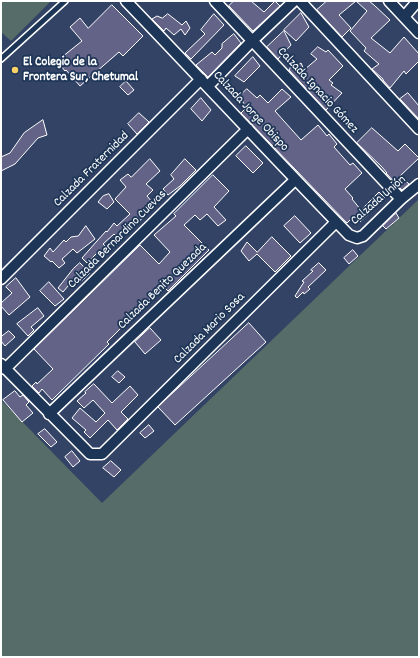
<!DOCTYPE html>
<meta charset="utf-8">
<style>
body{margin:0}
#map{position:relative;width:420px;height:658px;overflow:hidden;background:#324365;font-family:Dekko,sans-serif}
canvas{display:block}
.frame{position:absolute;inset:0;border:2px solid #fff;pointer-events:none}
</style>
<div id="map">
<canvas width="420" height="658"></canvas>
<div class="frame"></div>
</div>
<script>
const g = document.querySelector('canvas').getContext('2d');
g.lineJoin = 'round';
function paint(path, color) {
  g.fillStyle = color;
  g.fill(path, 'evenodd');
}
function strokePath(path, color, width, dash) {
  g.strokeStyle = color;
  g.lineWidth = width;
  g.lineCap = dash ? 'butt' : 'round';
  g.setLineDash(dash || []);
  g.stroke(path);
}
function drawText(font, color, halo, rows, align = 'center') {
  g.font = font + ' Dekko,sans-serif';
  g.lineWidth = 3.5;
  g.setLineDash([]);
  g.textBaseline = 'middle';
  g.strokeStyle = halo;
  g.fillStyle = color;
  for (const [text, x, y, turn = 0] of rows) {
    g.save();
    g.translate(x, y);
    g.rotate((+turn || 0) * Math.PI / 180);
    g.textAlign = isNaN(turn) ? turn : align;
    if (halo) g.strokeText(text, 0, 0);
    g.fillText(text, 0, 0);
    g.restore();
  }
}
const green = new Path2D(`
 M1,1H51L11,41L1,32Z
 M419,199V657H1V400L102,503Z`);
const building = new Path2D(`
 M234,1H251L264,12L275,1L280,6L253,31L229,6Z
 M327,1H369L374,5L390,20L371,38L390,53L404,37L419,54V61L406,74L404,71L390,88L383,80V79L372,69L379,64L364,51L366,48L350,31L367,11L356,1L339,15L351,28L342,37L317,10Z
 M112,5L143,36L123,56L119,52L80,86L66,70L65,71L57,61L82,41L70,27L80,18L88,28Z
 M301,13L309,27L296,41L284,30Z
 M168,14L182,25L186,21L190,28L185,35L181,29L174,35L166,28L164,31L152,19L157,16L162,18Z
 M214,14L224,25L191,59L185,53L205,34L201,30Z
 M284,31L291,45L278,59L267,47Z
 M234,34L241,43L208,77L196,65L212,52L215,55L222,48V44Z
 M318,47L326,52L328,50L343,66L329,80L333,83L331,85L342,93L326,110L289,70L291,66L293,69L301,63L304,70L317,59L311,54Z
 M253,57L260,66L244,82L235,76Z
 M126,81L134,90L128,95L120,87Z
 M247,89L257,98L260,95L268,103L282,89L291,97L275,111L301,140L318,125L327,136L329,134L337,144L334,147L350,165L353,163L362,173L345,189L353,198L352,199L361,210L379,192L385,198L360,222L354,216L347,223L241,113L246,108L240,96Z
 M408,93L419,106V119L400,99Z
 M201,98L211,110L202,121L191,109Z
 M139,113L149,122L137,134L128,124Z
 M43,120L47,135L38,138L15,164L1,171V157L10,153L24,133Z
 M372,128L398,151L405,144L419,158L400,176L409,184L402,190L386,173H387L382,167L357,143Z
 M246,146L263,163L253,173L236,156Z
 M150,159L160,171L146,184L153,190L147,196L152,202L142,210L146,214L136,225L130,230L128,227L117,237L114,234L103,244L110,250L104,256L99,251L87,263L82,258L97,241L106,231L107,232L114,223L117,226L130,214L115,199L126,187L120,180L128,174L131,177Z
 M185,159L196,170L180,186L168,195L163,189L174,179L171,175Z
 M213,175L229,191L214,207L226,220L218,226L207,214L200,220L195,215L184,225L209,250L168,291L162,285L149,297L150,299L107,342L109,344L52,400L42,389L39,393L32,386L36,382L37,384L53,369L34,349L140,245L159,264L170,252L154,235L176,216L174,214Z
 M109,194L114,202L107,209L98,202L103,196Z
 M396,213L399,218L386,229L383,226Z
 M295,216L311,233L300,243L284,226Z
 M86,226L95,239L77,253L73,249L62,259L65,263L59,268L52,261L51,262L44,256L50,248L53,252L64,240L66,242L71,237L78,236Z
 M272,237L291,256L275,272L257,254L249,261L241,251L247,242L257,252Z
 M353,250L358,256L349,264L344,258Z
 M80,263L90,273L83,280L77,284L73,280L63,292L58,288L73,269Z
 M319,263L326,270L308,287L310,289L304,294L303,292L297,298L295,296L304,282L302,281L313,271L311,270Z
 M16,278L30,297L9,315L1,306V303L12,293L6,287Z
 M49,282L64,299L55,306L40,291Z
 M38,308L44,316L31,327L34,330L28,336L17,324Z
 M249,323L266,342L175,425L158,407Z
 M150,328L161,340L145,354L135,342Z
 M9,331L15,337L5,346L1,341V337Z
 M118,371L125,377L119,383L112,377Z
 M94,384L112,403L130,386L138,395L121,412L128,419L117,430L108,420L90,438L84,432L86,430L72,418L80,408L96,422L105,413L93,400L84,408L77,401L86,393L85,392Z
 M15,391L20,397L23,395L29,402L26,405L33,413L22,422L3,400Z
 M149,425L154,431L145,438L140,433Z
 M45,429L57,442L51,447L38,434Z
 M72,451L80,461L73,467L65,457Z
 M111,461L121,470L114,477L103,468Z`);
const service = new Path2D(`
 M1,59L65,1`);
const minor = new Path2D(`
 M126,1C201,79 274,158 349,235L357,238L363,236L401,199L419,184
 M215,1L401,199
 M300,1L419,129
 M389,1L419,33
 M404,17L416,3
 M208,86L252,41L294,1
 M1,279L201,79
 M1,364L90,454H102L336,222
 M5,369L248,129
 M49,414L295,180`);
const markers = [
 [15,70,4,"#ffd166"]
];
const poiNames = [
 ["El Colegio de la",23,63],
 ["Frontera Sur, Chetumal",23,78]
];
const streetNames = [
 ["Calzada Ignacio Gómez",317,91,47],
 ["Calzada Jorge Obispo",250,112,47],
 ["Calzada Fraternidad",92,170,-45],
 ["Calzada Unión",379,201,-41],
 ["Calzada Bernardino Cuevas",118,240,-45],
 ["Calzada Benito Quezada",163,287,-44],
 ["Calzada Mario Sosa",210,329,-45]
];
paint(green, '#566c68');
paint(building, '#626387');
strokePath(building, '#fff', 1);
strokePath(service, '#fff', 8);
strokePath(minor, '#fff', 13);
strokePath(service, '#1d3557', 5);
strokePath(minor, '#1d3557', 10);
for (const [x, y, r, color] of markers) {
  const dot = new Path2D();
  dot.arc(x, y, r, 0, 2 * Math.PI);
  g.fillStyle = color;
  g.fill(dot);
  strokePath(dot, '#1d3557', 1.5);
}
drawText('bold 13px', '#fff', '#1d3557', poiNames, 'left');
drawText('13px', '#fff', '#1d3557', streetNames);
</script>
